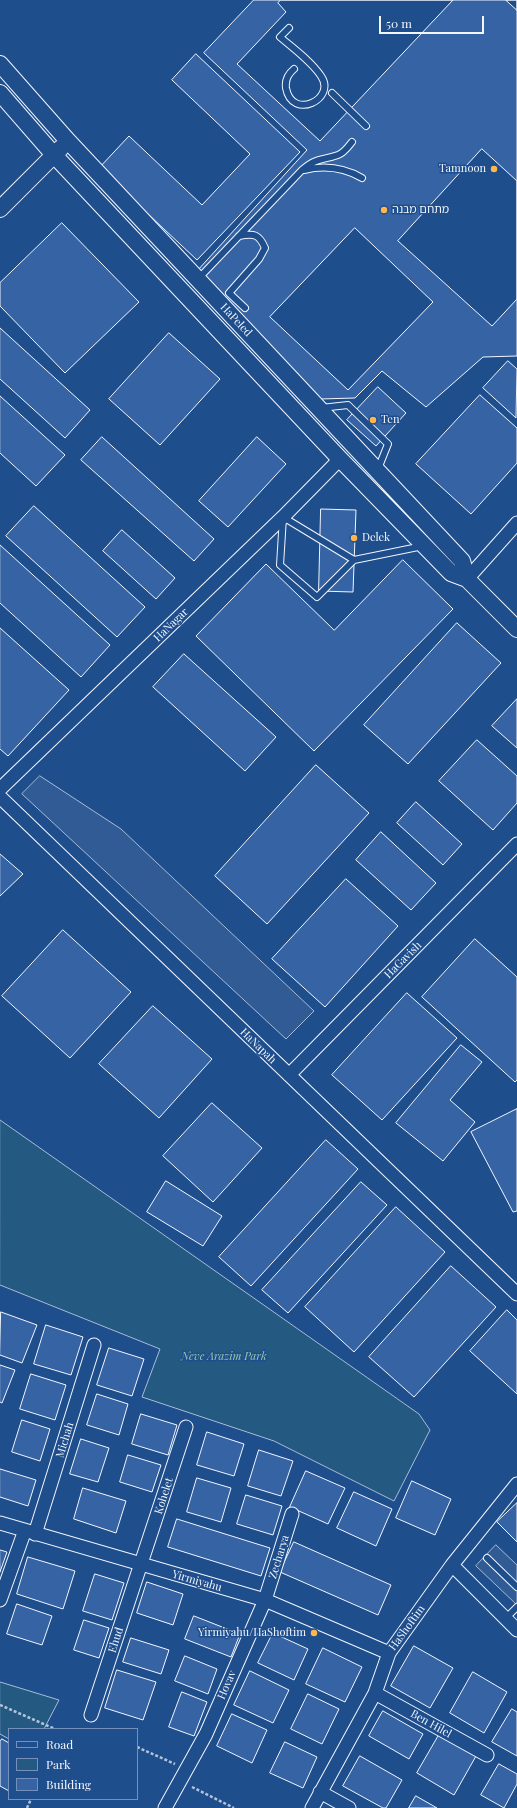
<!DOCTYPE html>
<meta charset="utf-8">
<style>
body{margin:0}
#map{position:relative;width:517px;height:1808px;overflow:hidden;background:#1f4e8c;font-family:"Playfair Display",serif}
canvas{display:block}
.legend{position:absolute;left:8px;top:1728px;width:130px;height:72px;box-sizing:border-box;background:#1f4e8c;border:1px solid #7391ba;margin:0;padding:5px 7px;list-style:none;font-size:12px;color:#f2f6ff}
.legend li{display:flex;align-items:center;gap:8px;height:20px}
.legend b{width:20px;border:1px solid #7391ba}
.scale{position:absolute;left:379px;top:16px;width:105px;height:18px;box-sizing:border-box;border:2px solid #f2f6ff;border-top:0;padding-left:5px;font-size:12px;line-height:14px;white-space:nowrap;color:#f2f6ff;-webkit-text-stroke:3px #1f4e8c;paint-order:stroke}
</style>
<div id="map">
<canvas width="517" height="1808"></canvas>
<ul class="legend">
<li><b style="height:5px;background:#1f4e8c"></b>Road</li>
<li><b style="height:11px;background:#245a82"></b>Park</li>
<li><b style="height:11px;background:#3563a3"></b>Building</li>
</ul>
<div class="scale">50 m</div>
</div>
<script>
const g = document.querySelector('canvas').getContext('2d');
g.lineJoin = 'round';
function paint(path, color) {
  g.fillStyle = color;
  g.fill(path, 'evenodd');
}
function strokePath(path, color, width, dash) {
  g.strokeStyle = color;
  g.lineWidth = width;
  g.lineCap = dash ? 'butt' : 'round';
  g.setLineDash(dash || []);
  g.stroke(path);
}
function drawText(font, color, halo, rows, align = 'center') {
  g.font = font + ' "Playfair Display","Noto Sans Hebrew",serif';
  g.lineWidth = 3;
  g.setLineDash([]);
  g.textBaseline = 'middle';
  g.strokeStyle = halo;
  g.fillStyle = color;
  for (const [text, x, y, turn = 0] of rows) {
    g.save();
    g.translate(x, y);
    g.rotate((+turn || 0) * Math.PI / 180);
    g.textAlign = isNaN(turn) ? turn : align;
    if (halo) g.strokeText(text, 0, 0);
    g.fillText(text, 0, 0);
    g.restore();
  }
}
const green = new Path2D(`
 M0,1120L419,1414L430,1430L394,1501L274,1441L142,1397L160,1349L0,1285Z
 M0,1682L59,1700L44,1729H9V1739L0,1734Z`);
const parking = new Path2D(`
 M40,776L121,829L314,1011L286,1039L22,794Z
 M496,1545L517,1565V1605L476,1566Z`);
const building = new Path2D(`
 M254,0H517V356L483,357L426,407L382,371L355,398L320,399L197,271L307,150L204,53Z
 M281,0H453L320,141L237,64L286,12L278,3Z
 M506,0H517V10Z
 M196,54L300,152L197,260L99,168L129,136L202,205L250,154L172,80Z
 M482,149L517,181V299L492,326L398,241Z
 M62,223L139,302L65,373L0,306V283Z
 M355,228L433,302L348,390L270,317Z
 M0,328L90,410L65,438L0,379Z
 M169,333L220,379L160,445L109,399Z
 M508,361L517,369L516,418L483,388Z
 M378,387L406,413L376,446L347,420Z
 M480,395L517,428V463L471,514L416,464Z
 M0,396L65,455L36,486L0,453Z
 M102,437L214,539L194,561L81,460Z
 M257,437L286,464L228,527L199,501Z
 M34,506L145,607L117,637L6,536Z
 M321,509L356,510L353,592L319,591Z
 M122,530L175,578L156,599L103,551Z
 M0,545L110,645L81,677L0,603Z
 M403,560L453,609L314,751L196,636L266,564L334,630Z
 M457,623L501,663L408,764L364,725Z
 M0,628L69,690L8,756L0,749Z
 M184,654L276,737L245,771L153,687Z
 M517,699V748L492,726Z
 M477,740L517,776V803L493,830L439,781Z
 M316,765L369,813L267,924L215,876Z
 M416,802L462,844L443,865L397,823Z
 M381,832L436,883L411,910L356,860Z
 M0,854L23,874L0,896Z
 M346,879L398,926L325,1007L272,959Z
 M63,930L131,992L70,1058L2,996Z
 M475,939L517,977V1080L515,1082L422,997Z
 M407,993L457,1038L382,1120L332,1075Z
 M153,1006L212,1059L159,1118L99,1064Z
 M461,1045L482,1062L450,1100L475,1122L443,1161L396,1123Z
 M212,1103L262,1148L213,1202L163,1156Z
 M517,1109V1211L513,1212L471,1132Z
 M326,1140L358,1169L251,1286L219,1257Z
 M166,1181L222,1216L203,1246L147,1212Z
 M361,1182L387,1205L288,1313L262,1290Z
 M396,1207L445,1252L354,1352L305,1307Z
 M451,1266L496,1307L414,1397L369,1357Z
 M507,1310L517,1320V1394L470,1351Z
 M1,1312L37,1325L22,1363L0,1355Z
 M46,1325L83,1337L71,1375L34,1364Z
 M109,1348L144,1359L132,1396L97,1385Z
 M0,1365L15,1370L2,1403L0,1402Z
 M31,1374L66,1385L55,1420L20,1409Z
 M97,1394L128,1404L119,1435L87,1425Z
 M141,1414L177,1425L168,1455L132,1444Z
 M22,1420L50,1429L40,1461L12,1452Z
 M207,1432L244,1444L234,1476L197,1465Z
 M81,1439L109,1448L98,1482L70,1474Z
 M259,1450L293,1461L281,1496L248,1486Z
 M128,1455L161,1465L152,1492L120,1482Z
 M0,1469L36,1480L28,1506L0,1497Z
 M306,1471L345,1488L328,1524L290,1507Z
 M197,1478L231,1488L221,1522L187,1512Z
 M412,1481L451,1499L435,1535L396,1518Z
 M83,1488L126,1501L116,1533L74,1519Z
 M354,1492L392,1509L376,1546L337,1528Z
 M246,1495L282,1506L273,1535L237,1524Z
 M517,1503V1542L497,1522Z
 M177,1519L270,1548L261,1576L168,1547Z
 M294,1542L391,1585L378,1615L280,1572Z
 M0,1550L7,1552L0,1572Z
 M28,1557L75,1571L63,1609L17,1594Z
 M95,1574L124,1583L112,1620L83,1611Z
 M147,1582L183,1594L173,1625L137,1613Z
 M17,1604L52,1616L42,1645L7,1634Z
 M194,1616L240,1634L231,1657L185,1639Z
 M84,1620L109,1628L99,1658L74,1650Z
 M273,1633L308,1649L294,1680L258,1663Z
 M131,1638L169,1650L161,1674L123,1662Z
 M414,1646L453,1668L430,1708L391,1686Z
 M323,1648L362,1667L345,1702L306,1684Z
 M185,1656L217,1669L208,1694L175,1681Z
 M117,1670L156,1682L143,1720L105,1708Z
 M250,1671L289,1690L273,1723L234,1705Z
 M473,1672L507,1692L484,1733L450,1713Z
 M182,1692L207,1702L194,1736L169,1727Z
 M308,1694L339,1709L322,1744L291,1729Z
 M512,1709L517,1712V1756L492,1742Z
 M383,1711L423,1734L409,1759L369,1736Z
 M232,1714L267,1730L252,1763L217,1746Z
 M439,1735L476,1756L454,1795L417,1773Z
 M2,1739L9,1743V1791L0,1786V1742Z
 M285,1742L317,1757L303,1788L270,1773Z
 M360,1756L402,1780L386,1808H383L343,1786Z
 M499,1764L517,1774V1784L504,1808L481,1795Z
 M416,1796L437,1808H409Z`);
const path = new Path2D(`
 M0,1705L55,1729
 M137,1747L175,1764
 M192,1787L234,1808
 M27,1808L31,1799`);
const service = new Path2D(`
 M289,28L280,37C294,49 311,61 321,76C337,99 292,121 286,88C285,81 288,74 294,69
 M332,93L366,126
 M304,170C325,165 343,167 362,178
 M239,236C254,233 259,234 265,248L259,259L229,293L245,308
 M199,278L302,170C317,157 321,161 338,155C344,153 348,147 352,142
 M321,408L348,405L388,444L378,469
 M354,560L317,597L280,565L283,517L354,560L423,546
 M487,1558L517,1587
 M505,1619L517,1607`);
const minor = new Path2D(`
 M467,579L517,523
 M0,789L283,517L340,459
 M0,797L517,1294
 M289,1075L517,844
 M0,1523L265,1600L389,1653
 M35,1534L94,1345
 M452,1565L517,1630
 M0,1600L25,1530
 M375,1693L487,1755
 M91,1715L186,1427
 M320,1792L349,1808
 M165,1808L206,1734L265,1600L292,1514
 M312,1808L375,1693L389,1653L452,1565L517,1484`);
const tertiary = new Path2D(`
 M0,64L68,141L462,561L467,579
 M0,93L54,155L340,459L451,573L467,579L517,629
 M0,209L61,148`);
const markers = [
 [494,169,4,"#ffb74d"],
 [384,210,4,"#ffb74d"],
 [373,420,4,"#ffb74d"],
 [354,538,4,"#ffb74d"],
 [314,1633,4,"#ffb74d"]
];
const poiNames = [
 ["Tamnoon",486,169,"right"],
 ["מתחם מבנה",392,210],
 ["Ten",381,420],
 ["Delek",362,538],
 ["Yirmiyahu/HaShoftim",306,1633,"right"]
];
const streetNames = [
 ["HaPeled",236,320,47],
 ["HaNagar",171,625,-44],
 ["HaGavish",403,960,-45],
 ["HaNapah",258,1046,44],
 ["Michah",65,1440,-73],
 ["Kohelet",164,1496,-72],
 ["Zecharya",279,1557,-73],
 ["Yirmiyahu",197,1581,16],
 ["HaShoftim",407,1628,-54],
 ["Ehud",116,1640,-72],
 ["Hovav",227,1685,-66],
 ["Ben Hilel",431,1724,29]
];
const parkNames = [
 ["Neve Arazim Park",224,1357]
];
paint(green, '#245a82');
strokePath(green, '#a8bbd7', 1);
paint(parking, '#305b95');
strokePath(parking, '#a8bbd7', 1);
paint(building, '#3563a3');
strokePath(building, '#f2f6ff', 1);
strokePath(service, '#f2f6ff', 8);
strokePath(minor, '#f2f6ff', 15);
strokePath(tertiary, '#f2f6ff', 18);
strokePath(path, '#b3c4dc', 2.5, [3, 2]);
strokePath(service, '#1f4e8c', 6);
strokePath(minor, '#1f4e8c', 13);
strokePath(tertiary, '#1f4e8c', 16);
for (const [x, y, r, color] of markers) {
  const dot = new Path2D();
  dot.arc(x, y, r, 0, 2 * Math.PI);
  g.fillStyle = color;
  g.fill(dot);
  strokePath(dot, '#1f4e8c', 1.5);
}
drawText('11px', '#f2f6ff', '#1f4e8c', poiNames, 'left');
drawText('11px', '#f2f6ff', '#1f4e8c', streetNames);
drawText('italic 11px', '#97c8a6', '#1f4e8c', parkNames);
</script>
